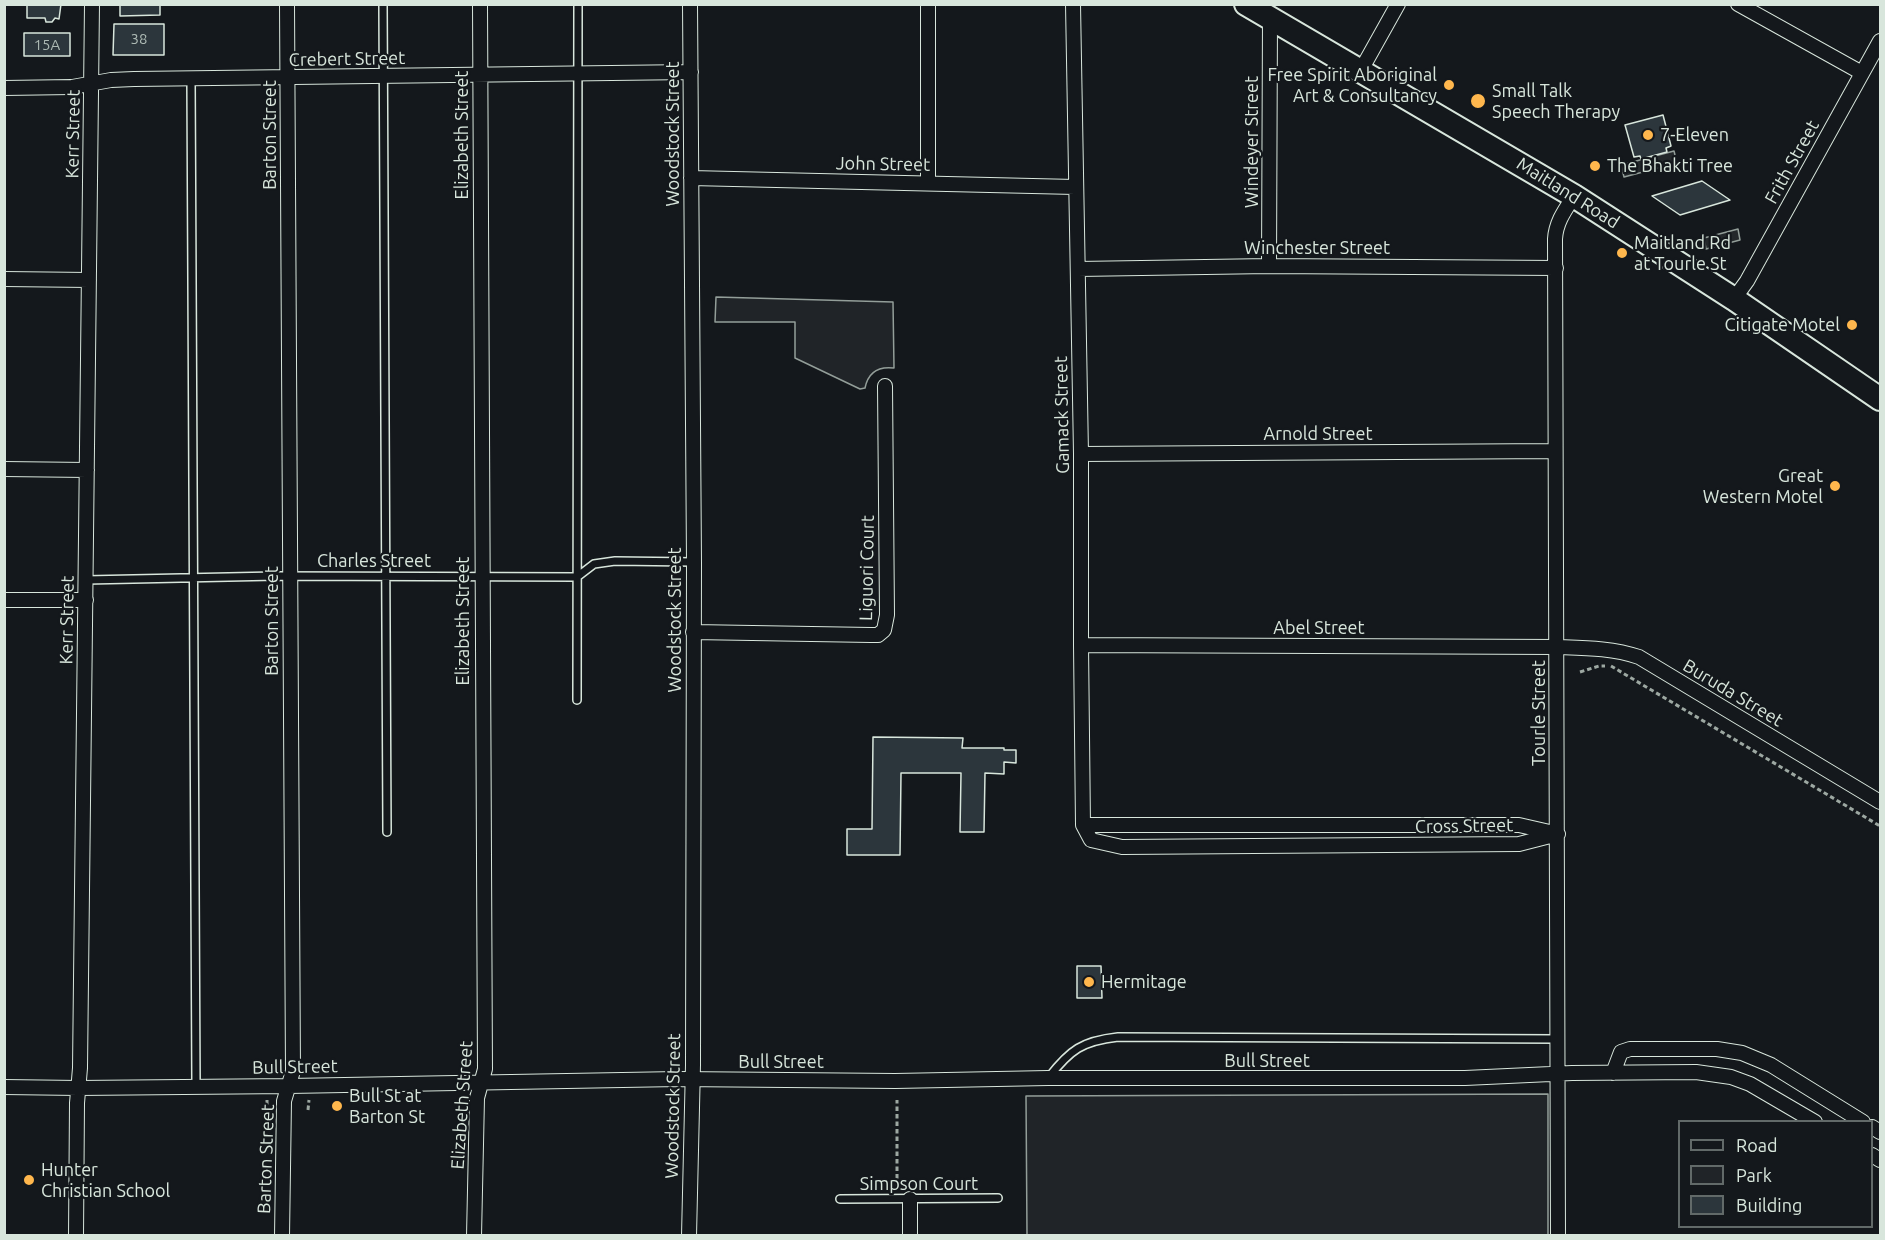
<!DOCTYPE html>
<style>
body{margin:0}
#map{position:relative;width:1885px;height:1240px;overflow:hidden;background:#14181c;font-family:Ubuntu,sans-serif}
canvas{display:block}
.frame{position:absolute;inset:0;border:6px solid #d8e6dc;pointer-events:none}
.legend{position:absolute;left:1678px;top:1120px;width:195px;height:108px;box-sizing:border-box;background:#14181c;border:2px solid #626a69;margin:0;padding:8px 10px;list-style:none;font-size:18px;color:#d8e6dc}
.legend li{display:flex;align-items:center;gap:12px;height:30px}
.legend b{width:30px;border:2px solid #626a69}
</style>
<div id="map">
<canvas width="1885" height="1240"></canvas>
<div class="frame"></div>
<ul class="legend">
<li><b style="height:8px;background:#14181c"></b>Road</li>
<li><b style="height:16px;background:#202428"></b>Park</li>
<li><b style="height:16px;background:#2c363c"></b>Building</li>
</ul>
</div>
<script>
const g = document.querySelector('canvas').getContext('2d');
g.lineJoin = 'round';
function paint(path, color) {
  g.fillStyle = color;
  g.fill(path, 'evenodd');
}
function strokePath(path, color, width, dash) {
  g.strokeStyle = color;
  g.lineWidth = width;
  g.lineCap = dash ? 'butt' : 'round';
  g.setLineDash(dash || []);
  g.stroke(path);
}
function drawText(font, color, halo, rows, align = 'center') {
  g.font = font + ' Ubuntu,sans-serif';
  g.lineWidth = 4.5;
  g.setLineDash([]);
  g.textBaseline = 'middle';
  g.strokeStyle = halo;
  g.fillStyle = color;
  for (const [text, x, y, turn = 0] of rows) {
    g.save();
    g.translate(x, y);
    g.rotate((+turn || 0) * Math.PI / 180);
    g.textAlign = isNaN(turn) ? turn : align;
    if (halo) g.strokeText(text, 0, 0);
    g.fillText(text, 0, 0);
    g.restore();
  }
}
const green = new Path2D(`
 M716,297L893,302L894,368C878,366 868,373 865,388L860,389L795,358V322H715Z
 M1548,1094V1235H1027L1026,1096Z`);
const parking = new Path2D(`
 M1674,151L1677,163L1624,177L1621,165Z
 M1738,229L1740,240L1706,249L1704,238Z`);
const building = new Path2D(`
 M27,4H61L59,19L55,18L52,22H46L45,18H27Z
 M120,4H160V15L120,16Z
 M114,24H164V55H113Z
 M24,33H70V56H24Z
 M1663,115L1671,146L1666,148L1667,152L1641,159L1640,156L1634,157L1625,125Z
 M1702,181L1730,200L1680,215L1652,196Z
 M873,737L963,738L962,748H1004V750H1016V763L1004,762V774L985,773L984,832H960L961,773H901L900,855H847V829H872Z
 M1077,966H1101L1102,998H1077Z`);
const path = new Path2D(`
 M1611,666L1880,826
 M1580,672L1599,666H1605
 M267,1100V1110
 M308,1110L309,1100
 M897,1186V1100`);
const service = new Path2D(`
 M383,4L387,832
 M191,79L196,1086
 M86,580L276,576L577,577L594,564L615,561L694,562
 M577,700L578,4
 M1049,1077C1070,1050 1082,1041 1118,1037L1556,1039
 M840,1199L998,1198`);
const minor = new Path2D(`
 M928,4V183
 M1073,4L1081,454V645L1083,825L1091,840L1122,847L1519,844L1558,834
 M1738,4L1862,73
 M1360,72L1398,4
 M4,88L72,87L111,80L134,79L691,72
 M691,178L1075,187
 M1269,266L1270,19
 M1078,269L1269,266L1556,268
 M4,279L89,280
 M1734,299L1747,281L1880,41
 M1081,454L1555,451
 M4,469L87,470
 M4,600H86
 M693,632L871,635H878L884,630L887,615L885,386
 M1081,645L1557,647C1586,648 1612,648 1639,657L1880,802
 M1083,825H1519L1554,833
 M1613,1073L1621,1052L1630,1049H1717L1742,1053L1771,1065L1863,1122
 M4,1087L78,1088L289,1086L678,1079L895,1081L1048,1078H1465L1572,1073L1696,1072L1731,1077L1750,1084L1815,1122
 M1872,1127L1880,1132
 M1872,1155L1880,1160
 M76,1236L77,1103L80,1068L92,4
 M282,1236L284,1101L293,1071L287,4
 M474,1236L477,1098L485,1069L480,4
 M689,1236L693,1065L694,562L690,4
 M910,1236V1199
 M1558,1236L1555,239C1556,222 1565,210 1574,196`);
const primary = new Path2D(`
 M1246,4L1574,196L1734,299L1880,399`);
const markers = [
 [1449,85,6,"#ffb74d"],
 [1478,101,8,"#ffb74d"],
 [1648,135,6,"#ffb74d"],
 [1595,166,6,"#ffb74d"],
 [1622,253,6,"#ffb74d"],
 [1852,325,6,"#ffb74d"],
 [1835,486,6,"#ffb74d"],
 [1089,982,6,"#ffb74d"],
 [337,1106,6,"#ffb74d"],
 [29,1180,6,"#ffb74d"]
];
const numberNames = [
 ["38",139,39],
 ["15A",47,45]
];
const streetNames = [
 ["Crebert Street",347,59,-1],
 ["Kerr Street",73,134,-89],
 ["Woodstock Street",673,134,-90],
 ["Barton Street",270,135,-90],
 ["Elizabeth Street",462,135,-90],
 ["Windeyer Street",1252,142,-90],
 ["Frith Street",1792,162,-61],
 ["John Street",883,164,1],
 ["Maitland Road",1568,193,32],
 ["Winchester Street",1317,248],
 ["Gamack Street",1062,415,-91],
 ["Arnold Street",1318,434],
 ["Charles Street",374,561],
 ["Liguori Court",867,568,-89],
 ["Kerr Street",67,620,-89],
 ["Woodstock Street",675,620,-90],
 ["Barton Street",272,621,-90],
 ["Elizabeth Street",463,621,-90],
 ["Abel Street",1319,628],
 ["Buruda Street",1733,693,31],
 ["Tourle Street",1539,713,-90],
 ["Cross Street",1464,826,-1],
 ["Bull Street",1267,1061],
 ["Bull Street",781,1062],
 ["Bull Street",295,1067,-1],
 ["Elizabeth Street",462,1105,-86],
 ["Woodstock Street",673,1106,-89],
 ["Barton Street",266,1159,-88],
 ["Simpson Court",919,1184]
];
const poiNames = [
 ["Free Spirit Aboriginal",1437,75,"right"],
 ["Art & Consultancy",1437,96,"right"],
 ["Small Talk",1492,91],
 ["Speech Therapy",1492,112],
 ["7-Eleven",1660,135],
 ["The Bhakti Tree",1607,166],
 ["Maitland Rd",1634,243],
 ["at Tourle St",1634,264],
 ["Citigate Motel",1840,325,"right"],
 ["Great",1823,476,"right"],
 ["Western Motel",1823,497,"right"],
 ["Hermitage",1101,982],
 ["Bull St at",349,1096],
 ["Barton St",349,1117],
 ["Hunter",41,1170],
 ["Christian School",41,1191]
];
paint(green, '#202428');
strokePath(green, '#939e99', 1.5);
paint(parking, '#24282b');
strokePath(parking, '#939e99', 1.5);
paint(building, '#2c363c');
strokePath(building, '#d8e6dc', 1.5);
strokePath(service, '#d8e6dc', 10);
strokePath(minor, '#d8e6dc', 16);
strokePath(primary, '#d8e6dc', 26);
strokePath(path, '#9da8a2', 3, [4.5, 3]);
strokePath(service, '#14181c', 7);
strokePath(minor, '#14181c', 14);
strokePath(primary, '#14181c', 22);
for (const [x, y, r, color] of markers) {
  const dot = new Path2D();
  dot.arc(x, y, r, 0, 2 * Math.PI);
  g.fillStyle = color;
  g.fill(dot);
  strokePath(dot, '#14181c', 2);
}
drawText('15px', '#adbab4', null, numberNames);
drawText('18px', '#d8e6dc', '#14181c', streetNames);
drawText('18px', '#d8e6dc', '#14181c', poiNames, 'left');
</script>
